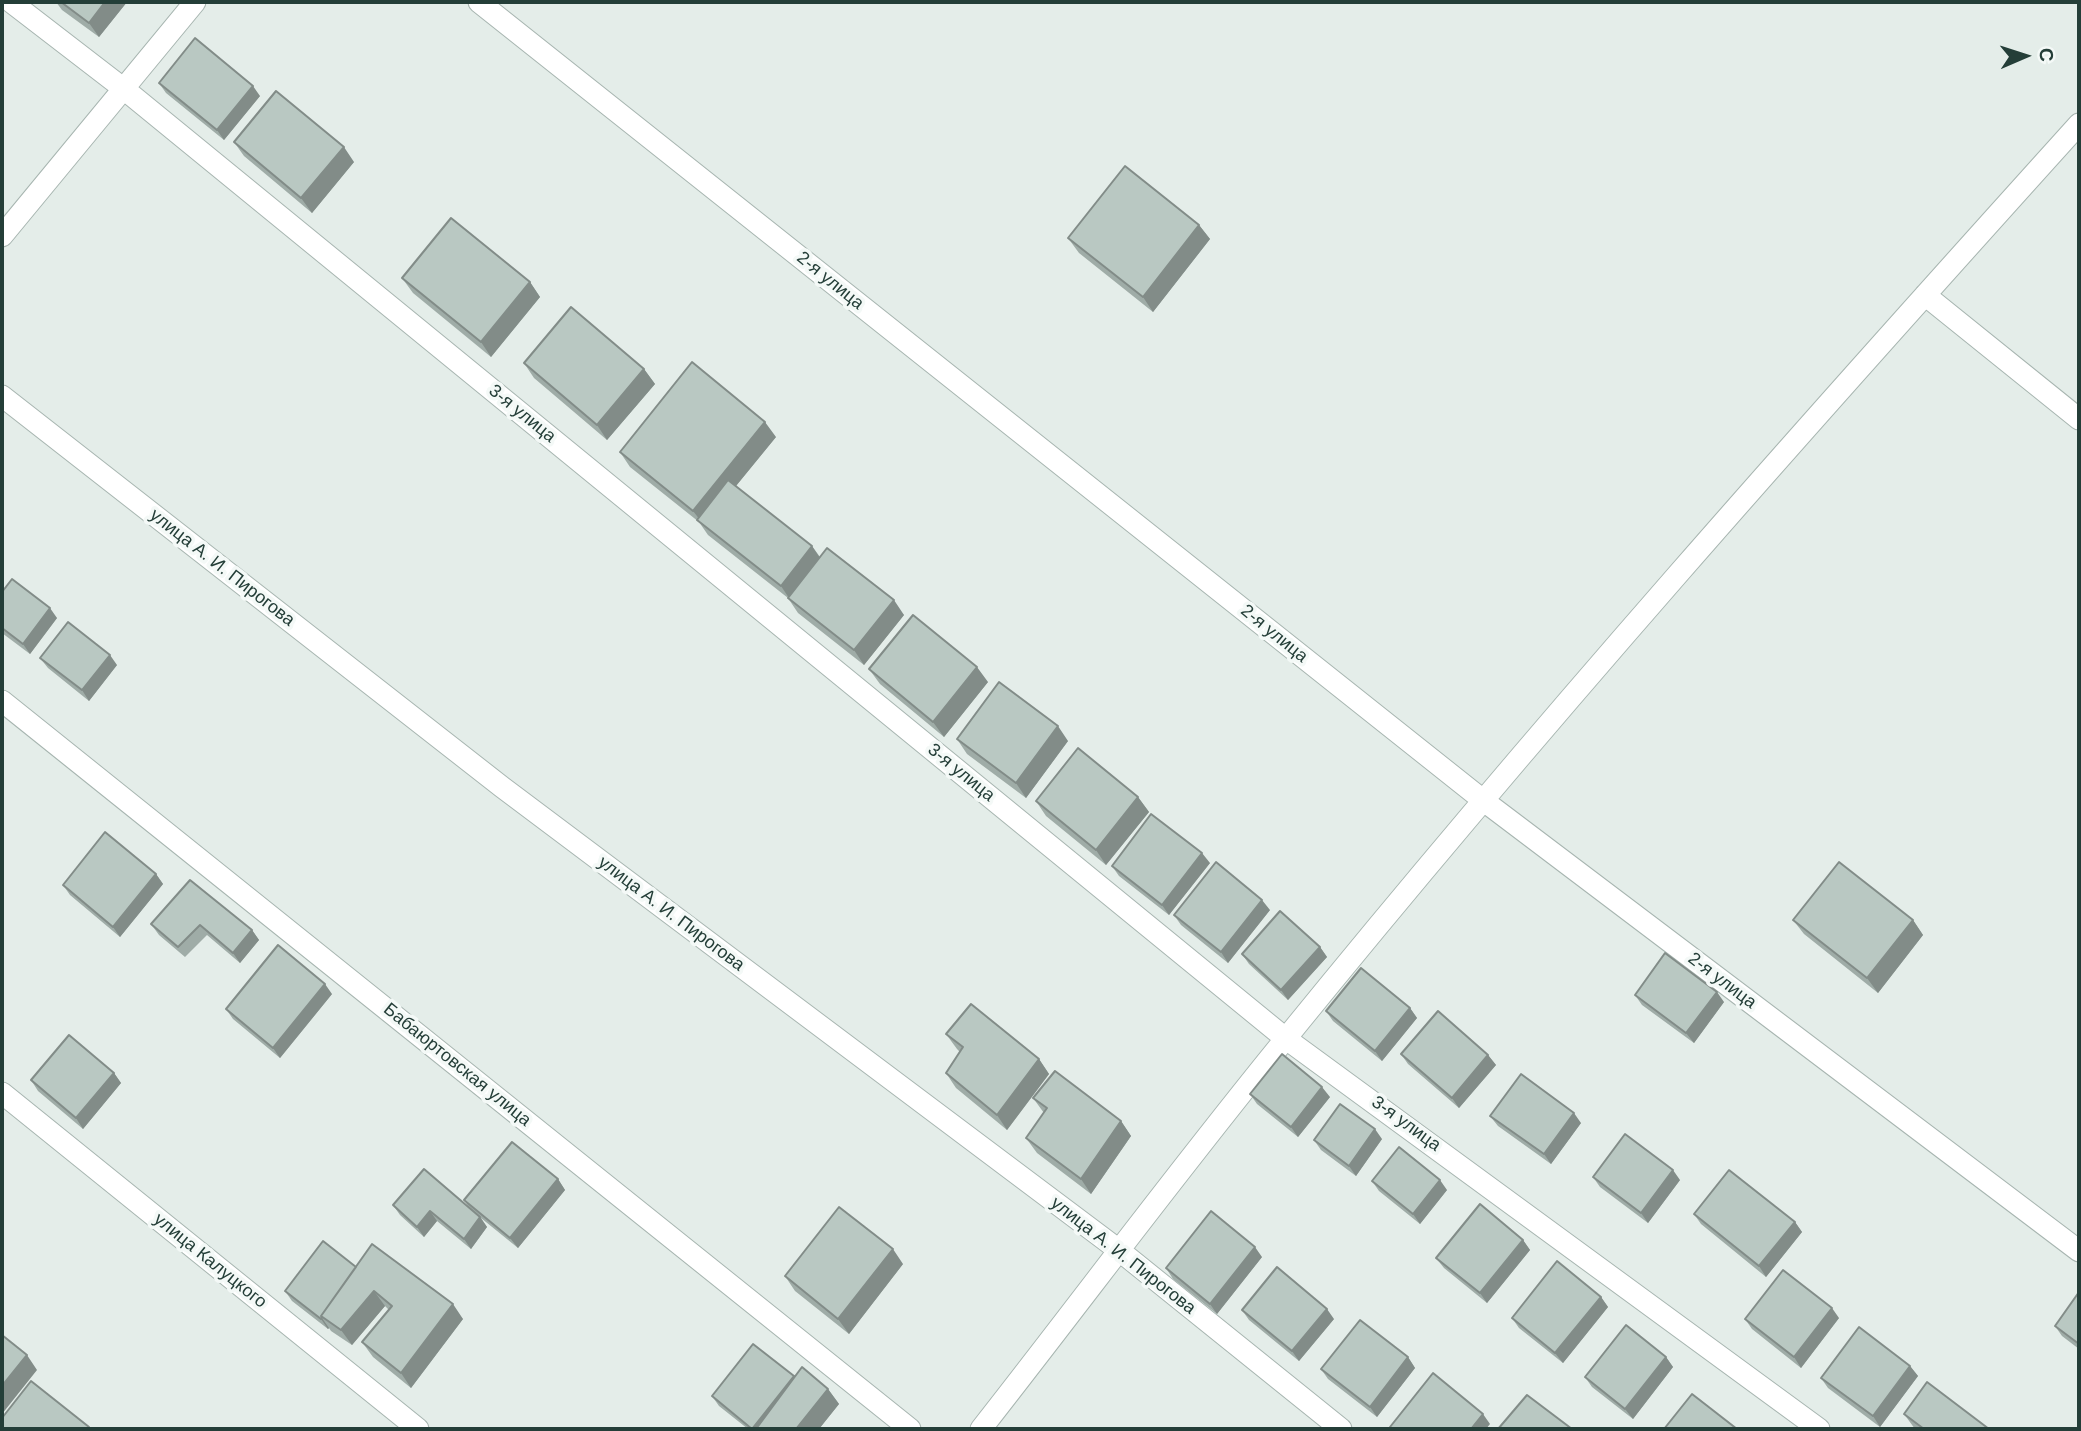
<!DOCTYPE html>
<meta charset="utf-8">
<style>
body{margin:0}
#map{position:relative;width:2081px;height:1431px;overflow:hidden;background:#e4ede9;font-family:Helvetica,sans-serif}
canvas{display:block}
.frame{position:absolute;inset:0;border:4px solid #243e38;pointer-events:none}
.north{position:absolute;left:1990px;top:21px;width:70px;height:70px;-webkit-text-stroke:5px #f4f9f7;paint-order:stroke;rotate:87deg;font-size:19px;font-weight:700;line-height:28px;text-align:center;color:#243e38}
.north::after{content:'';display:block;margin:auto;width:24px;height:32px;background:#243e38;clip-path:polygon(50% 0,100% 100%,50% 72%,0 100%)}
</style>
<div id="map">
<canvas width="2081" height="1431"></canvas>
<div class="frame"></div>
<div class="north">С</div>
</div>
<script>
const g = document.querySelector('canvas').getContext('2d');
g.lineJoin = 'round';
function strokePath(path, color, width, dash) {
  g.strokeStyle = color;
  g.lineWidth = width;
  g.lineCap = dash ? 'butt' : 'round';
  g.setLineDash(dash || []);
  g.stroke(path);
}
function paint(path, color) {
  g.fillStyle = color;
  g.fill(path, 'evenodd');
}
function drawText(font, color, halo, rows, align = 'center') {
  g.font = font + ' Helvetica,sans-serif';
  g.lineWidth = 7;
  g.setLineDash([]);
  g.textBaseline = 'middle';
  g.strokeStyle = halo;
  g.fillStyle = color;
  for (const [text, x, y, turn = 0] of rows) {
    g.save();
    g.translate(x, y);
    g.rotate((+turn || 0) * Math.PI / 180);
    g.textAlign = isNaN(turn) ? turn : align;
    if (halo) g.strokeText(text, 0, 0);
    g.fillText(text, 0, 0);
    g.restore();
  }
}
const minor = new Path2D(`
 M11,2L124,89L1285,1038L1819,1429
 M479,2L1484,801L2079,1251
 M2,236L195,2
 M1925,295L2079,419
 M2,396L502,787L1120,1251L1341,1429
 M2,701L910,1429
 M2,1093L418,1429
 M981,1429C1083,1299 1182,1165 1287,1037C1541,724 1809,423 2079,124`);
const wall = new Path2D(`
 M56,2H127L99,37L62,10Z
 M159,83L260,96L224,140L166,93Z
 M234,142L354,162L312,213L244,156Z
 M1199,225L1210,239L1153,312L1079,253L1068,238Z
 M402,278L530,282L540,297L491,357L413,293Z
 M524,363L644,369L655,384L607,440L534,378Z
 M776,437L736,486L812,546L820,557L904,615L864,665L798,613L788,598L708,535L699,522L630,467L620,452Z
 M2,592L57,618L30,654L2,633Z
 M40,658L117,665L89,701L48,668Z
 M869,669L988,682L944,737L880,684Z
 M957,739L1068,741L1026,798L967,754Z
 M1138,797L1149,812L1106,865L1046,816L1036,801Z
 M1210,863L1169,915L1119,876L1112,866Z
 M156,874L163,884L120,937L70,895L63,885Z
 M190,880L252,930L259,940L240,963L207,935L185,957L159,935L151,924Z
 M1270,910L1228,963L1181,925L1174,915Z
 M1793,920H1913L1923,935L1878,993L1804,934Z
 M1320,947L1327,957L1288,1000L1249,964L1242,954Z
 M332,994L280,1058L233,1019L226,1009Z
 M1635,995L1724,1002L1694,1043L1642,1005Z
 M1410,1008L1417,1018L1382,1061L1333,1021L1326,1011Z
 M946,1034L1039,1059L1049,1074L1007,1130L956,1088L946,1073L960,1052L957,1049Z
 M1401,1054L1488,1055L1496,1065L1459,1108L1408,1064Z
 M114,1073L121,1083L83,1129L38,1091L31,1080Z
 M1250,1094L1330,1097L1298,1137L1257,1104Z
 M1033,1098L1121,1121L1131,1136L1091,1194L1037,1153L1026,1138L1044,1113Z
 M1490,1116L1581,1123L1551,1164L1498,1126Z
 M1382,1139L1356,1176L1321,1150L1314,1140Z
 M1593,1177L1680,1180L1648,1223L1600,1187Z
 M558,1179L565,1190L518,1248L481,1218L487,1227L471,1249L437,1221L424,1237L400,1215L393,1205L470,1209L464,1200Z
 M1372,1181L1447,1190L1420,1224L1379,1191Z
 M1694,1214L1795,1222L1802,1232L1766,1277L1701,1224Z
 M1523,1240L1530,1250L1487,1303L1444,1268L1436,1258Z
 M1262,1257L1217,1314L1173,1279L1166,1268Z
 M903,1264L849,1334L795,1291L785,1276Z
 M356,1267L463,1319L411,1388L373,1357L362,1342L389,1310L385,1306L352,1345L331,1331L329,1328L328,1329L292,1301L285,1291Z
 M2079,1292V1349L2062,1336L2055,1326Z
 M1601,1297L1608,1307L1563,1363L1519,1328L1512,1318Z
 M1242,1310L1334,1319L1299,1361L1249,1320Z
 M1839,1318L1801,1368L1752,1329L1745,1319Z
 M1408,1357L1415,1368L1377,1417L1328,1379L1321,1369Z
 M1666,1357L1673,1367L1633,1419L1592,1387L1585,1377Z
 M1910,1366L1918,1376L1880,1427L1828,1388L1821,1378Z
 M794,1377L828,1389L839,1404L819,1429H748L719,1406L712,1396Z
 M1904,1414L1989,1429H1915Z`);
const shadedWall = new Path2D(`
 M105,2H127L99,37L89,23Z
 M253,86L260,96L224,140L217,130Z
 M344,147L354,162L312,213L301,198Z
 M1199,225L1210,239L1153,312L1143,297Z
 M530,282L540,297L491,357L481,342Z
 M644,369L655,384L607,440L597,425Z
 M765,422L776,437L704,525L693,511Z
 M812,546L822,561L791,601L781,586Z
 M894,600L904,615L864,665L854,650Z
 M50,608L57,618L30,654L23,644Z
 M110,655L117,665L89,701L82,690Z
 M977,667L988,682L944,737L933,722Z
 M1058,726L1068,741L1026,798L1016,783Z
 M1138,797L1149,812L1106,865L1096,850Z
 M1202,853L1210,863L1169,915L1162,905Z
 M156,874L163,884L120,937L113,927Z
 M1262,900L1270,910L1228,963L1221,952Z
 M1913,920L1923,935L1878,993L1867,978Z
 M252,930L259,940L240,963L233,953Z
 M1320,947L1327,957L1288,1000L1281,990Z
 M325,984L332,994L280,1058L273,1048Z
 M1717,992L1724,1002L1694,1043L1686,1033Z
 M1410,1008L1417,1018L1382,1061L1375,1051Z
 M1488,1055L1496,1065L1459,1108L1452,1098Z
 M1039,1059L1049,1074L1007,1130L997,1115Z
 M114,1073L121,1083L83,1129L76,1118Z
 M1322,1087L1330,1097L1298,1137L1291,1127Z
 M1574,1113L1581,1123L1551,1164L1544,1154Z
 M1121,1121L1131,1136L1091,1194L1081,1179Z
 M1375,1129L1382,1139L1356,1176L1349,1166Z
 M1673,1170L1680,1180L1648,1223L1641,1213Z
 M558,1179L565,1190L518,1248L510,1238Z
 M1440,1180L1447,1190L1420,1224L1413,1214Z
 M430,1211L437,1221L424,1237L417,1227Z
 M480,1217L487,1227L471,1249L464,1239Z
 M1795,1222L1802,1232L1766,1277L1759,1266Z
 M1523,1240L1530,1250L1487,1303L1480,1293Z
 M1255,1247L1262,1257L1217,1314L1210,1304Z
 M893,1249L903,1264L849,1334L838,1319Z
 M374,1291L385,1306L352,1345L341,1330Z
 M1601,1297L1608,1307L1563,1363L1555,1353Z
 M453,1304L463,1319L411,1388L401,1373Z
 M1832,1308L1839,1318L1801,1368L1794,1357Z
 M1327,1309L1334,1319L1299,1361L1292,1351Z
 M322,1318L329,1328L328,1329L321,1319Z
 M27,1355L37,1370L2,1414V1386Z
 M1408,1357L1415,1368L1377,1417L1370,1407Z
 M1666,1357L1673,1367L1633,1419L1625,1409Z
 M1910,1366L1918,1376L1880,1427L1873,1416Z
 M794,1376L767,1429H752Z
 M828,1389L839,1404L819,1429H796Z
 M1483,1414L1490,1424L1486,1429H1471Z`);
const building = new Path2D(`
 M61,2H105L89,23Z
 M195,38L253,86L217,130L159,83Z
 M276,91L344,147L301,198L234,142Z
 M1125,166L1199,225L1143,297L1068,238Z
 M451,218L530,282L481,342L402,278Z
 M571,307L644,369L597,425L524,363Z
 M692,362L765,422L693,511L620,452Z
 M728,480L812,546L781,586L697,520Z
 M827,548L894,600L854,650L788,598Z
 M12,579L50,608L23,644L2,628V592Z
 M913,615L977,667L933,722L869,669Z
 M68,622L110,655L82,690L40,658Z
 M999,682L1058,726L1016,783L957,739Z
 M1078,748L1138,797L1096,850L1036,801Z
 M1151,814L1202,853L1162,905L1112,866Z
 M105,832L156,874L113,927L63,885Z
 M1216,862L1262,900L1221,952L1174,915Z
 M1839,862L1913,920L1867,978L1793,920Z
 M190,880L252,930L233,953L200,925L178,947L151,924Z
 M1280,911L1320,947L1281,990L1242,954Z
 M278,945L325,984L273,1048L226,1009Z
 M1665,953L1717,992L1686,1033L1635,995Z
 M1361,968L1410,1008L1375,1051L1326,1011Z
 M971,1004L1039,1059L997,1115L946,1073L963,1047L946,1034Z
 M1438,1011L1488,1055L1452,1098L1401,1054Z
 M69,1035L114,1073L76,1118L31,1080Z
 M1282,1054L1322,1087L1291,1127L1250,1094Z
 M1055,1071L1121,1121L1081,1179L1026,1138L1047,1108L1033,1098Z
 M1521,1074L1574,1113L1544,1154L1490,1116Z
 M1340,1104L1375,1129L1349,1166L1314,1140Z
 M1625,1134L1673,1170L1641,1213L1593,1177Z
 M512,1142L558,1179L510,1238L464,1200Z
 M1399,1147L1440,1180L1413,1214L1372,1181Z
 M424,1169L480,1217L464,1239L430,1211L417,1227L393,1205Z
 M1729,1170L1795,1222L1759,1266L1694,1214Z
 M1480,1204L1523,1240L1480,1293L1436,1258Z
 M839,1207L893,1249L838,1319L785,1276Z
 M1211,1211L1255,1247L1210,1304L1166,1268Z
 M323,1241L356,1267L321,1316L322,1317L321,1319L285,1291Z
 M372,1244L453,1304L401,1373L362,1342L392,1306L374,1291L341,1330L321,1316Z
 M1557,1261L1601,1297L1555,1353L1512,1318Z
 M1277,1267L1327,1309L1292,1351L1242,1310Z
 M1783,1270L1832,1308L1794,1357L1745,1319Z
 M2079,1292V1344L2055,1326Z
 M1360,1320L1408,1357L1370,1407L1321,1369Z
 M1626,1325L1666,1357L1625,1409L1585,1377Z
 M1859,1327L1910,1366L1873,1416L1821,1378Z
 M2,1335L27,1355L2,1386Z
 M753,1344L794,1376L752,1429L712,1396Z
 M802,1367L828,1389L796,1429H756Z
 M1433,1373L1483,1414L1471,1429H1392L1390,1427Z
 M31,1381L89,1427L87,1429H2V1418Z
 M1927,1382L1989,1429H1924L1904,1414Z
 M1692,1394L1737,1429H1664Z
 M1527,1395L1572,1429H1498Z`);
const streetNames = [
 ["2-я улица",830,281,39],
 ["3-я улица",522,414,39],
 ["улица А. И. Пирогова",222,568,38],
 ["2-я улица",1274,634,39],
 ["3-я улица",961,773,39],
 ["улица А. И. Пирогова",671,914,37],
 ["2-я улица",1722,981,37],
 ["Бабаюртовская улица",457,1065,39],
 ["3-я улица",1406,1124,36],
 ["улица А. И. Пирогова",1123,1256,38],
 ["улица Калуцкого",210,1261,39]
];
strokePath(minor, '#a7b5b0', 23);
strokePath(minor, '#fff', 21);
paint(wall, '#9faca7');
paint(shadedWall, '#828c88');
paint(building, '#b9c8c2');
strokePath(building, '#828c88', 2);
drawText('18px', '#243e38', '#f4f9f7', streetNames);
</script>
